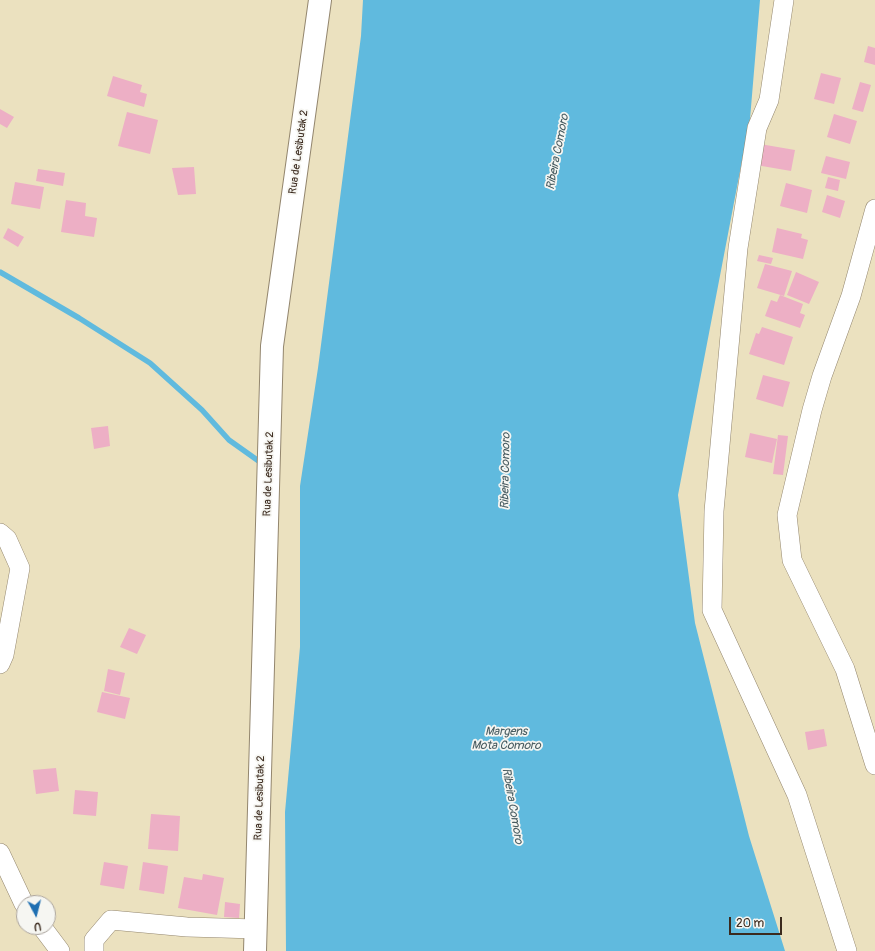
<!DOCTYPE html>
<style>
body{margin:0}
#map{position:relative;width:875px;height:951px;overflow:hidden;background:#ebe1bf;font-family:Pangolin,sans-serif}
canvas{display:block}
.north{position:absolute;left:16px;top:895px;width:40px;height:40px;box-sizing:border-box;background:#f6f6f2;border:1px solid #aba49d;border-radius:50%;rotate:173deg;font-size:11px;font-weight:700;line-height:16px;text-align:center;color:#3b2a1e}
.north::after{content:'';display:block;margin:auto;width:14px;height:18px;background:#1f6fb2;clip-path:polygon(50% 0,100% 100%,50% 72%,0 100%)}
.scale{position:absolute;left:729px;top:917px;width:53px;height:18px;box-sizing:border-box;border:2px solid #3b2a1e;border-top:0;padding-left:5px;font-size:12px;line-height:14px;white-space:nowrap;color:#3b2a1e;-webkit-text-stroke:3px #f6f6f2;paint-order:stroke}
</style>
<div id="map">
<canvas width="875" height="951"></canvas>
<div class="north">U</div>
<div class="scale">20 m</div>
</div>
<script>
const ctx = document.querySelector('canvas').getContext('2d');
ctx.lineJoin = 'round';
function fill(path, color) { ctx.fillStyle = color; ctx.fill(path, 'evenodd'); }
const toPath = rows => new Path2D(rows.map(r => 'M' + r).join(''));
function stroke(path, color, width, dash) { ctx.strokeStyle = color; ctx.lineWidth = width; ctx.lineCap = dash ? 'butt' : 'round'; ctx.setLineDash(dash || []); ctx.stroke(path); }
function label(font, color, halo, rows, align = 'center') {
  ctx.font = font + ' Pangolin,sans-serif'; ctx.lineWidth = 3.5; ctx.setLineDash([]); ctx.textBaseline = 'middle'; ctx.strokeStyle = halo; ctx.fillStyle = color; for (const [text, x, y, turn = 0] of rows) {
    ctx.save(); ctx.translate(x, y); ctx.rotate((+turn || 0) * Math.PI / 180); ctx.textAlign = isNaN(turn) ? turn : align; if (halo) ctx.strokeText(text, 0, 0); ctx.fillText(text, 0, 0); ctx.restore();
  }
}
fill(toPath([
 [363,0,760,0,750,119,678,495,695,623,749,836,785,951,286,951,285,812,300,647,300,486,318,368,361,36]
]), '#60bade');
stroke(toPath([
 [0,272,79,318,150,363,202,410,229,440,260,462]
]), '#60bade', 5.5);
fill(toPath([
 [868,46,875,48,875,65,864,62],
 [821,73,841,78,834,104,814,99],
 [113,76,142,85,140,92,147,94,144,107,107,96],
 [860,82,871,85,863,112,852,109],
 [0,109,14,117,7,128,0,124],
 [127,112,158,120,150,154,118,146],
 [834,114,857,121,850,144,827,137],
 [760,144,795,150,791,171,756,165],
 [826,156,850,162,846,179,821,173],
 [194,167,196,194,178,195,172,168],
 [38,169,65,173,63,186,36,181],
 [828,177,840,180,838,191,825,188],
 [15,182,44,187,40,209,11,204],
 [786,183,812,190,807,213,780,206],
 [827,195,845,201,840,218,822,212],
 [66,200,86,203,85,216,97,218,94,237,61,232],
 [8,228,24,237,18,247,3,238],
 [777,228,802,234,801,238,808,240,803,259,772,252],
 [759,255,773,258,771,264,757,261],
 [765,264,792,271,784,296,757,288],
 [796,272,819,282,809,304,787,295],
 [780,295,803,304,800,313,805,315,800,328,765,316,771,300,777,302],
 [762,327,793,337,784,365,749,354,756,333,759,334],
 [763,375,790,382,783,407,756,399],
 [108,426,110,446,94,449,91,428],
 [750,433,777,439,772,463,745,457],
 [778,435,788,436,783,475,773,474],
 [129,628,146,635,137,654,120,647],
 [108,669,125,673,120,695,104,691],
 [102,692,130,698,125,719,97,712],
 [824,729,827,746,808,750,805,732],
 [56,768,59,791,36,794,33,770],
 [75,790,98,792,96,816,73,814],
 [151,814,180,816,178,851,148,849],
 [104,862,128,866,124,889,100,885],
 [143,862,168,866,164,894,139,890],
 [203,874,224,878,217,915,178,908,184,877,202,880],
 [225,902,240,904,239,918,224,917]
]), '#edafc5');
const minor = toPath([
 [784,0,769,100,757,128,738,248,714,511,712,610,797,795,847,951],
 [875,209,851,296,822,376,812,410,787,515,792,560,845,669,875,765],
 [0,533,7,539,20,568,4,655,0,664],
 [0,853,24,904],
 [42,927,60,951],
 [94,951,94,940,111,920,187,927,256,929]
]);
const major = toPath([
 [255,951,272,346,320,0]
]);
stroke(minor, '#93866e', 20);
stroke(major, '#93866e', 24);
stroke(minor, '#fff', 19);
stroke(major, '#fff', 22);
label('11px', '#3b2a1e', '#f6f6f2', [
 ["Rua de Lesibutak 2",299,152,-82],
 ["Rua de Lesibutak 2",269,474,-88],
 ["Rua de Lesibutak 2",260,798,-88]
]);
label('italic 12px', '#485c61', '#f6f6f2', [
 ["Ribeira Comoro",558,152,-79],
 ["Ribeira Comoro",506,471,-89],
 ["Margens",506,732],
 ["Mota Comoro",506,746],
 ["Ribeira Comoro",512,806,80]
]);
</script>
